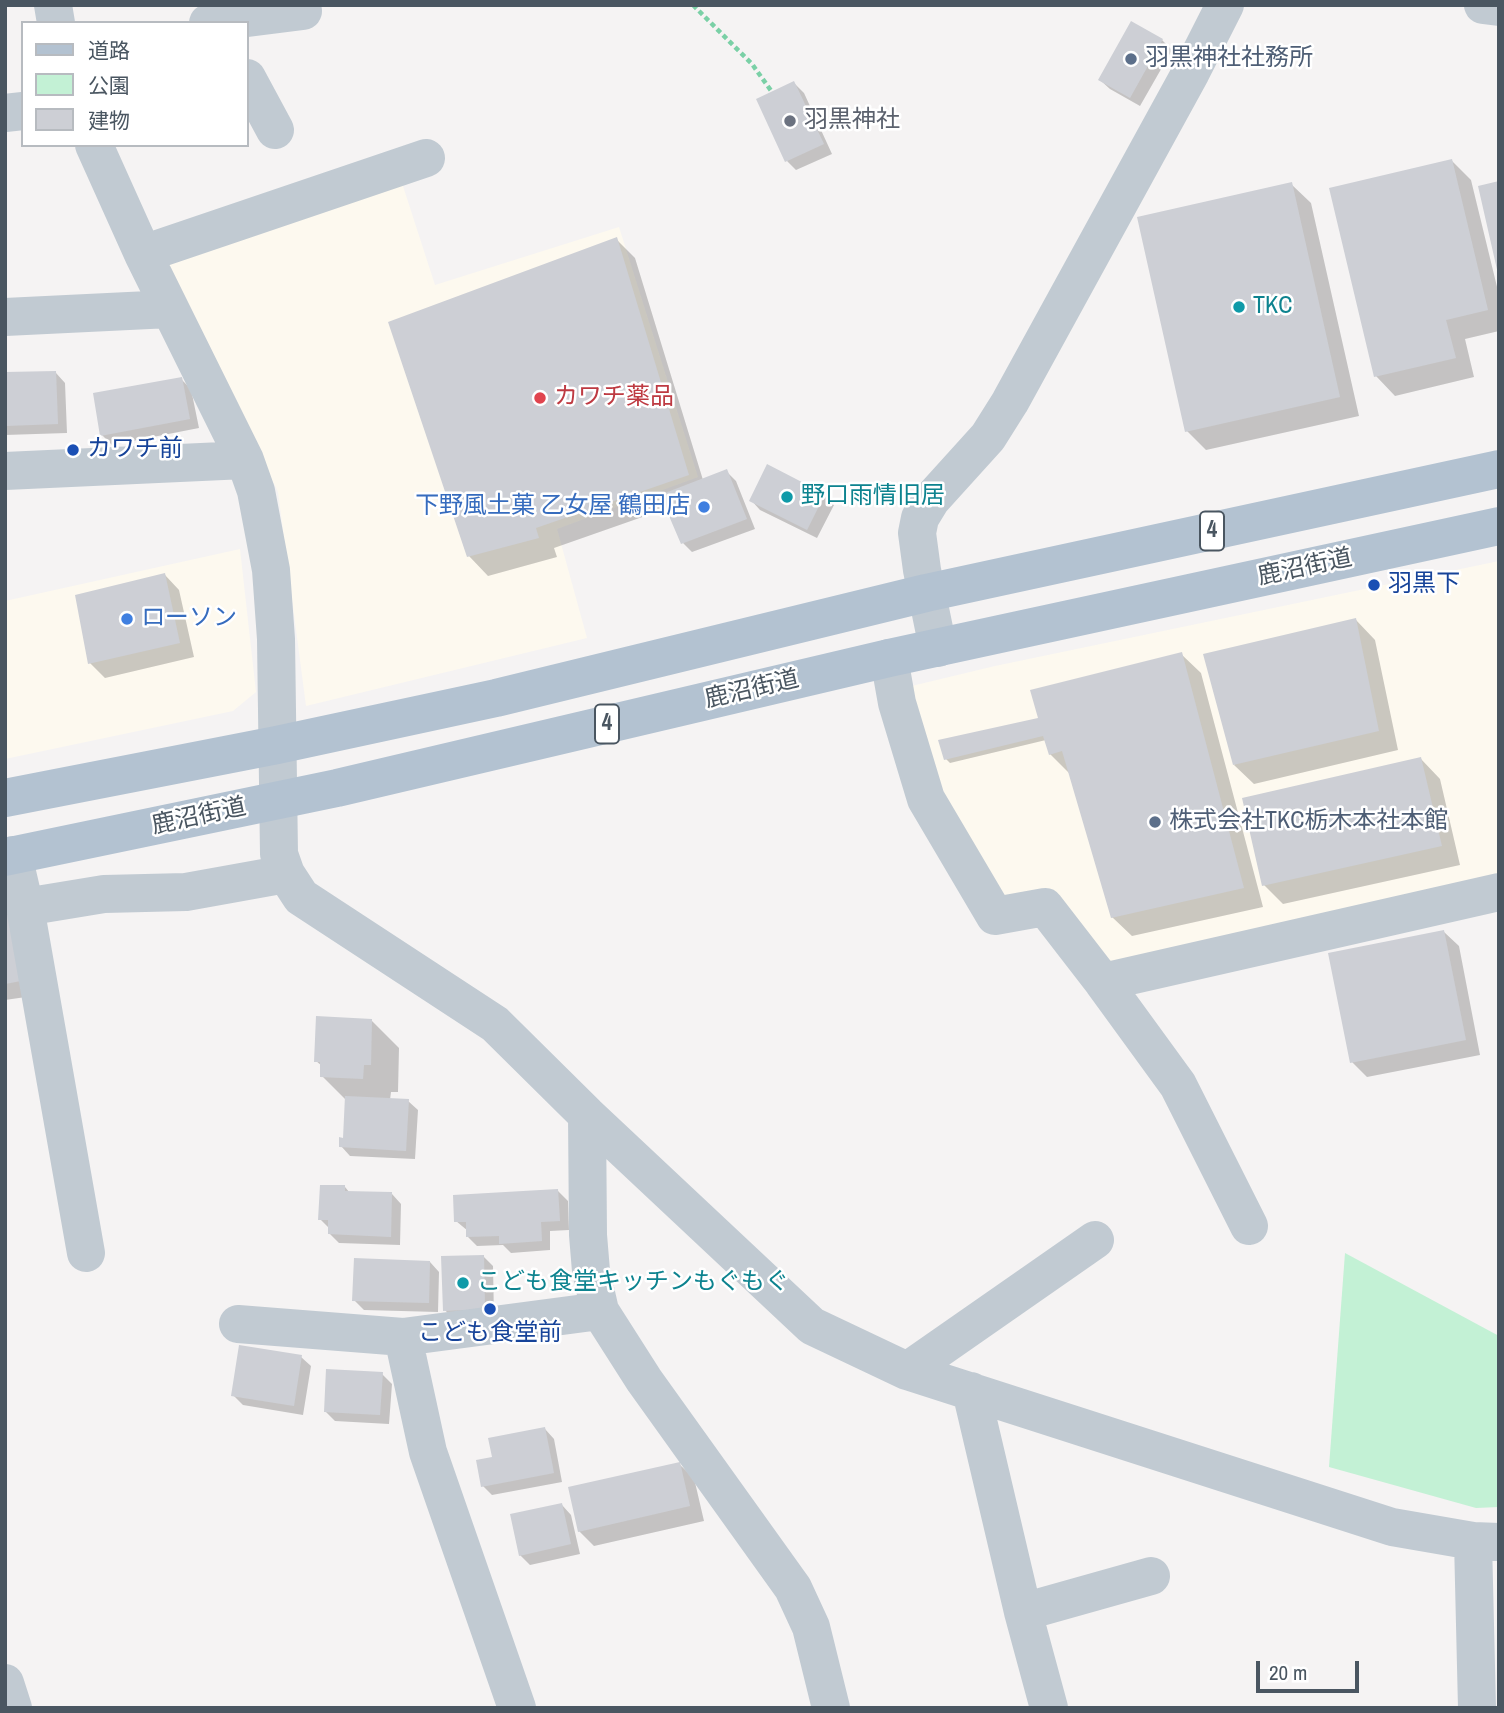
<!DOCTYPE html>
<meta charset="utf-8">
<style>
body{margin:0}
#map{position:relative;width:1504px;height:1713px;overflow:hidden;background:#f5f3f3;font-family:"Archivo Narrow","Noto Sans JP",sans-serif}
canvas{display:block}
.frame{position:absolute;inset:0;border:7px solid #4a5661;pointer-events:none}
.legend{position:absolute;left:21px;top:21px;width:228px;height:126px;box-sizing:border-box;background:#fff;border:2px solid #b7bbc0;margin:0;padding:9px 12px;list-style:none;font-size:21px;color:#4a5661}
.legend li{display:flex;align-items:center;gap:14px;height:35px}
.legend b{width:35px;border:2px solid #b7bbc0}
.scale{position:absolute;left:1256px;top:1661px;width:103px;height:32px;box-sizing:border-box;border:4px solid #4a5661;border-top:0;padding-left:9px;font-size:21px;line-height:24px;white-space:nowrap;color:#4a5661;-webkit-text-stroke:5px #fff;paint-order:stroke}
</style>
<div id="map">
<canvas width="1504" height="1713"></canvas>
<div class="frame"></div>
<ul class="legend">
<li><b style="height:9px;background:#b3c2d1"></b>道路</li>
<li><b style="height:19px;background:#c3f1d5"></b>公園</li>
<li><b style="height:19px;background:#cdcfd5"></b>建物</li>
</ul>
<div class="scale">20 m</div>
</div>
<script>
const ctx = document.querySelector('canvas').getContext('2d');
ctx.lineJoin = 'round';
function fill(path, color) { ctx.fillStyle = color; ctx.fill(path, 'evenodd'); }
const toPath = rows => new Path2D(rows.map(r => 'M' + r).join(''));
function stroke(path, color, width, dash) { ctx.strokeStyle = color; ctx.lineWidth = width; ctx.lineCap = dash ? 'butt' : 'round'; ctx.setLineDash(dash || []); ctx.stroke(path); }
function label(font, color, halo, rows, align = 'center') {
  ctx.font = font + ' "Archivo Narrow","Noto Sans JP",sans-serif'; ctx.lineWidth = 5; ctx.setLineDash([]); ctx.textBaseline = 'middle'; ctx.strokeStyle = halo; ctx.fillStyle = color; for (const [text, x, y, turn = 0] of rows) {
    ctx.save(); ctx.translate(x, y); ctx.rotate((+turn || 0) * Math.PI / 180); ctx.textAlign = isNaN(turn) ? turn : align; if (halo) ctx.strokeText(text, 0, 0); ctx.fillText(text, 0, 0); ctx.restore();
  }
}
fill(toPath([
 [402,183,435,285,619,227,698,477,557,529,587,638,306,706,278,492,167,262],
 [240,549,256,692,233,711,5,759,5,601],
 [1499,561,1499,892,1103,982,1045,907,995,916,895,690,995,666]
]), '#fdf9ef');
fill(toPath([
 [1345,1253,1499,1336,1499,1507,1476,1508,1329,1467]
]), '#c3f1d5');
fill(toPath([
 [1131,24,1162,40,1172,50,1140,106,1110,89,1100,80],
 [794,83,804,93,832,154,796,170,787,161],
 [1452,161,1471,180,1499,295,1499,331,1465,339,1474,377,1395,396,1376,376],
 [1291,184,1311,203,1359,416,1206,450,1187,431],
 [616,239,635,258,703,480,726,471,736,481,755,529,692,552,683,543,668,508,554,548,557,557,488,576,469,556],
 [56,373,65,383,67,433,5,435,5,374],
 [181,379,191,389,199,428,112,445,102,435],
 [768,467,824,496,834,505,817,538,760,510,751,500],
 [165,575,179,590,194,657,105,678,90,663],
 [1356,620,1375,640,1398,750,1254,784,1234,765],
 [1181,654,1201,673,1263,907,1132,936,1112,917,1071,775,1050,754,1046,740,950,763,946,759,1042,724],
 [1421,759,1440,779,1460,865,1283,904,1264,885],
 [5,907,40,995,5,1000],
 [1444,932,1459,946,1480,1055,1367,1077,1352,1062],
 [371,1020,399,1048,398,1092,391,1092,390,1100,408,1101,418,1110,415,1159,350,1156,341,1146,345,1139,347,1101,322,1076,322,1066,316,1061],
 [345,1187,350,1193,392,1194,401,1204,400,1245,339,1243,330,1234,330,1229,320,1219],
 [558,1191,568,1201,569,1230,550,1231,550,1250,511,1253,503,1245,477,1246,468,1237,468,1231,456,1221],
 [483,1256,493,1266,494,1318,454,1320,445,1310],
 [430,1262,439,1272,438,1312,364,1310,354,1300],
 [301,1357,311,1366,303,1415,243,1405,233,1395],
 [382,1374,392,1384,389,1424,335,1421,325,1411],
 [545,1429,554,1439,562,1482,492,1495,483,1486,494,1459],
 [679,1464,694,1478,704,1521,594,1546,579,1531],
 [562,1505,571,1515,580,1554,530,1565,520,1555]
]), '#0003');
fill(toPath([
 [1131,21,1163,39,1130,98,1098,80],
 [794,81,824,144,785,162,756,99],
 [1452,159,1488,310,1446,320,1456,358,1374,377,1329,188],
 [1499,181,1499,274,1498,274,1478,186],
 [1292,182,1340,397,1185,432,1137,217],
 [617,237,689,475,536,528,539,538,467,557,388,322],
 [56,371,58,424,5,426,5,372],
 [182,377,190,419,100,436,93,393],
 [767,464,825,494,807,530,749,501],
 [727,469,747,519,681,544,660,495],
 [165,573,180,643,88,664,75,595],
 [1356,618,1379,731,1233,765,1203,654],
 [1182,652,1244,888,1111,918,1062,751,1049,755,1043,736,944,760,938,740,1038,718,1030,690],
 [1421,757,1442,846,1262,886,1242,798],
 [5,905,26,980,5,984],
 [1444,930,1466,1040,1350,1063,1328,953],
 [316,1016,372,1019,371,1065,364,1065,363,1079,320,1077,320,1062,314,1062],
 [345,1096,409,1099,406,1151,339,1147,339,1137,343,1138],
 [320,1185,345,1185,345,1191,392,1192,391,1237,328,1234,328,1220,318,1220],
 [558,1189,560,1221,541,1222,542,1241,499,1244,499,1236,466,1237,466,1222,454,1222,453,1195],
 [484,1255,485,1309,443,1311,441,1256],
 [354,1258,430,1261,429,1303,352,1301],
 [239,1345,302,1355,294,1406,231,1396],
 [326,1369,383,1372,380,1415,324,1412],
 [545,1427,554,1473,481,1487,476,1460,492,1457,488,1438],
 [680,1462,690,1506,578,1532,568,1487],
 [562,1503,571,1544,519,1556,510,1514]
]), '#cdcfd5');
stroke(toPath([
 [693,5,752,64,772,92]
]), '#7ad0a6', 4.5, [5, 3.5]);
stroke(toPath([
 [53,5,56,23],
 [1483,5,1499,7],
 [208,23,303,11],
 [247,78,275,130],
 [5,113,23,111],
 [94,145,143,254,245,460,256,491,271,570,276,639,279,854,286,874,301,897,495,1024,587,1115,812,1326,907,1371,1392,1527,1473,1541,1499,1542],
 [143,254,426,158],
 [5,317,170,309],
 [5,471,245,460],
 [938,648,922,570,917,533,920,518,931,500,988,437,1010,402,1191,72,1225,5],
 [889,658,897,703,926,799,995,916,1045,907,1103,982,1499,892],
 [13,855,25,907,86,1253],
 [25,907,104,894,186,892,286,874],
 [1103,982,1178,1085,1249,1226],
 [587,1115,588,1235,591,1271,600,1311,644,1380,793,1588,811,1627,831,1708],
 [238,1324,403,1337,600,1311],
 [403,1337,428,1452,517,1708],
 [907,1371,1095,1240],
 [971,1391,1023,1612,1049,1708],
 [1473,1541,1477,1708],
 [1023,1612,1151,1576],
 [5,1683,13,1708]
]), '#c1cad2', 38);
stroke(toPath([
 [5,798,277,745,496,698,926,593,1499,469],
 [5,857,337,788,889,658,1499,526]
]), '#b3c2d1', 38);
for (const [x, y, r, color] of [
 [1131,59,7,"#5c6f8a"],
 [790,121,7,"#6b7280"],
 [1239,307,7,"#0f9aa8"],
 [540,398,7,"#e0444e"],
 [73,450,7,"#1a4fb4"],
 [787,497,7,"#0f9aa8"],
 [704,507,7,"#3f7fe0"],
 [1374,585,7,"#1a4fb4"],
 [127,619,7,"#3f7fe0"],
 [1155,822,7,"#5c6f8a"],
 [463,1283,7,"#0f9aa8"],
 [490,1309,7,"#1a4fb4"]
]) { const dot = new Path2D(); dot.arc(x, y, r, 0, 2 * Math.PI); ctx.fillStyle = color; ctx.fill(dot); stroke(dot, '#fff', 2.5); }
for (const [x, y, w] of [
 [1212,531,24],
 [607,724,24]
]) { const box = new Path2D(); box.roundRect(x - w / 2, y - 19.5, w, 39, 5); ctx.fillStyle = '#fff'; ctx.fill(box); stroke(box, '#4a5661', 2); }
label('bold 23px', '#4a5661', null, [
 ["4",1212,531],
 ["4",607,724]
]);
label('24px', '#4e5e75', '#fff', [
 ["羽黒神社社務所",1145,59],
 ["株式会社TKC栃木本社本館",1169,822]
], 'left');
label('24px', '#5b616d', '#fff', [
 ["羽黒神社",804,121]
], 'left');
label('24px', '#0d838f', '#fff', [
 ["TKC",1253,307],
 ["野口雨情旧居",801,497],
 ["こども食堂キッチンもぐもぐ",477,1283]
], 'left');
label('24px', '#be3a42', '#fff', [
 ["カワチ薬品",554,398]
], 'left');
label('24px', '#164399', '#fff', [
 ["カワチ前",87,450],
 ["羽黒下",1388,585],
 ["こども食堂前",490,1334,"center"]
], 'left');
label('24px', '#366cbe', '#fff', [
 ["下野風土菓 乙女屋 鶴田店",690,507],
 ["ローソン",141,619,"left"]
], 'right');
label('24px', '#4a5661', '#fff', [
 ["鹿沼街道",1305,568,-12],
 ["鹿沼街道",752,690,-13],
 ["鹿沼街道",199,817,-12]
]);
</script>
